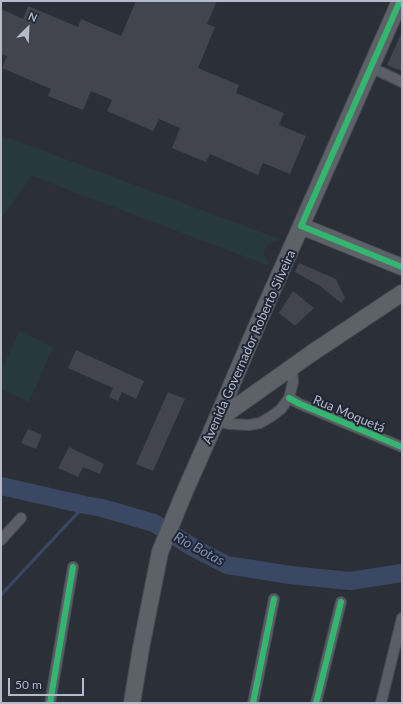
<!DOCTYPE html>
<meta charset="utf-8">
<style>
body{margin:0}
#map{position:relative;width:403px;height:704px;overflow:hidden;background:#2b2f38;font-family:Lato,sans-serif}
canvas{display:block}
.frame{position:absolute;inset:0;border:2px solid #b5bbc9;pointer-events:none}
.north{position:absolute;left:8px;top:8px;width:40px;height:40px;-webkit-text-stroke:3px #1e2533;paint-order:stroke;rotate:24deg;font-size:11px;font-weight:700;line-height:16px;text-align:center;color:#b5bbc9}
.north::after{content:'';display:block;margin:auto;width:14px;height:18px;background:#b5bbc9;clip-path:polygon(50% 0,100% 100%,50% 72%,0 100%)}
.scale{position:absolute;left:8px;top:678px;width:76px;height:18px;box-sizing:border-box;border:2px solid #b5bbc9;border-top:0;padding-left:5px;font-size:12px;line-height:14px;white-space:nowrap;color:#b5bbc9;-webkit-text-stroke:3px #1e2533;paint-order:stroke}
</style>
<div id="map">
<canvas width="403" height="704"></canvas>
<div class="frame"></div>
<div class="north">N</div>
<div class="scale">50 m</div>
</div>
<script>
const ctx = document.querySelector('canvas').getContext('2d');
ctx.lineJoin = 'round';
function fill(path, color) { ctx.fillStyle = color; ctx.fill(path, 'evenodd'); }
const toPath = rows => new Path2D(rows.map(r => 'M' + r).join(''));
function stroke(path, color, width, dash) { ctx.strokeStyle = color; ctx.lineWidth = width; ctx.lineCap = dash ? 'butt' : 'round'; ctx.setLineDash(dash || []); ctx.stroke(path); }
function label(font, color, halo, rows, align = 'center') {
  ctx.font = font + ' Lato,sans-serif'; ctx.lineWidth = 4; ctx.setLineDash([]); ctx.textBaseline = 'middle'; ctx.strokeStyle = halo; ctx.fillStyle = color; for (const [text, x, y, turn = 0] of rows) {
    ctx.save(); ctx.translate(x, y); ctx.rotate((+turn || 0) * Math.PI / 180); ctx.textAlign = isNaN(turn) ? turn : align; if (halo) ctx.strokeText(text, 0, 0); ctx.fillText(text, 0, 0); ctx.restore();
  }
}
fill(toPath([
 [1,135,282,240,268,243,263,254,272,267,32,176,1,218],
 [19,331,53,347,29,402,1,389,1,372]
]), '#28393e');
stroke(toPath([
 [1,595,85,505]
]), '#3a4863', 3);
stroke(toPath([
 [1,486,85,505,102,508,154,523,194,548,227,565,290,575,350,581,402,573]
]), '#3a4863', 18);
fill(toPath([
 [136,1,217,1,207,24,215,27,198,68,239,85,236,93,284,113,279,125,306,136,290,174,263,163,258,175,210,154,206,162,172,148,180,128,159,119,153,131,107,111,112,100,91,91,83,110,48,96,51,89,2,68,7,56,1,54,1,9,23,19,28,6,78,27,81,19,121,36],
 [402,32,402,71,387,65],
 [299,263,336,279,345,298,341,303,320,286,295,272],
 [293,291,314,308,295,326,279,313],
 [76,350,144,381,136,399,122,392,118,401,109,397,113,388,68,368],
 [168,392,185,399,153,471,136,464],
 [28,429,42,435,36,449,21,443],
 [69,447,104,464,100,474,83,467,78,477,58,468]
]), '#42454d');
const minor = toPath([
 [370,67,402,82],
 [289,398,300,404,402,447],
 [216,421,229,424,249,425,260,423,272,416,281,409,289,398,293,382,292,367],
 [1,540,21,518],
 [50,703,73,567],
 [253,703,274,599],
 [316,703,341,602],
 [381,703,402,618]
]);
const primary = toPath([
 [301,226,402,267],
 [216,421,312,353,402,293],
 [132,703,141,648,160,552,185,491,216,421,261,316,301,226,400,1]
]);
stroke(minor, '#474a51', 12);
stroke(primary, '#494c55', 18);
stroke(minor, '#5b5e66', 10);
stroke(primary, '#5d6168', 16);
stroke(toPath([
 [400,1,301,226,402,267],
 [289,398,300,404,402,447],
 [50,703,73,567],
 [253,703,274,599],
 [316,703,341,602]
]), '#33b770', 6);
label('13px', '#b5bbc9', '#1e2533', [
 ["Avenida Governador Roberto Silveira",249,347,-66],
 ["Rua Moquetá",349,414,23]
]);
label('italic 14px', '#7d8eb0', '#1e2533', [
 ["Rio Botas",199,549,28]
]);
</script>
